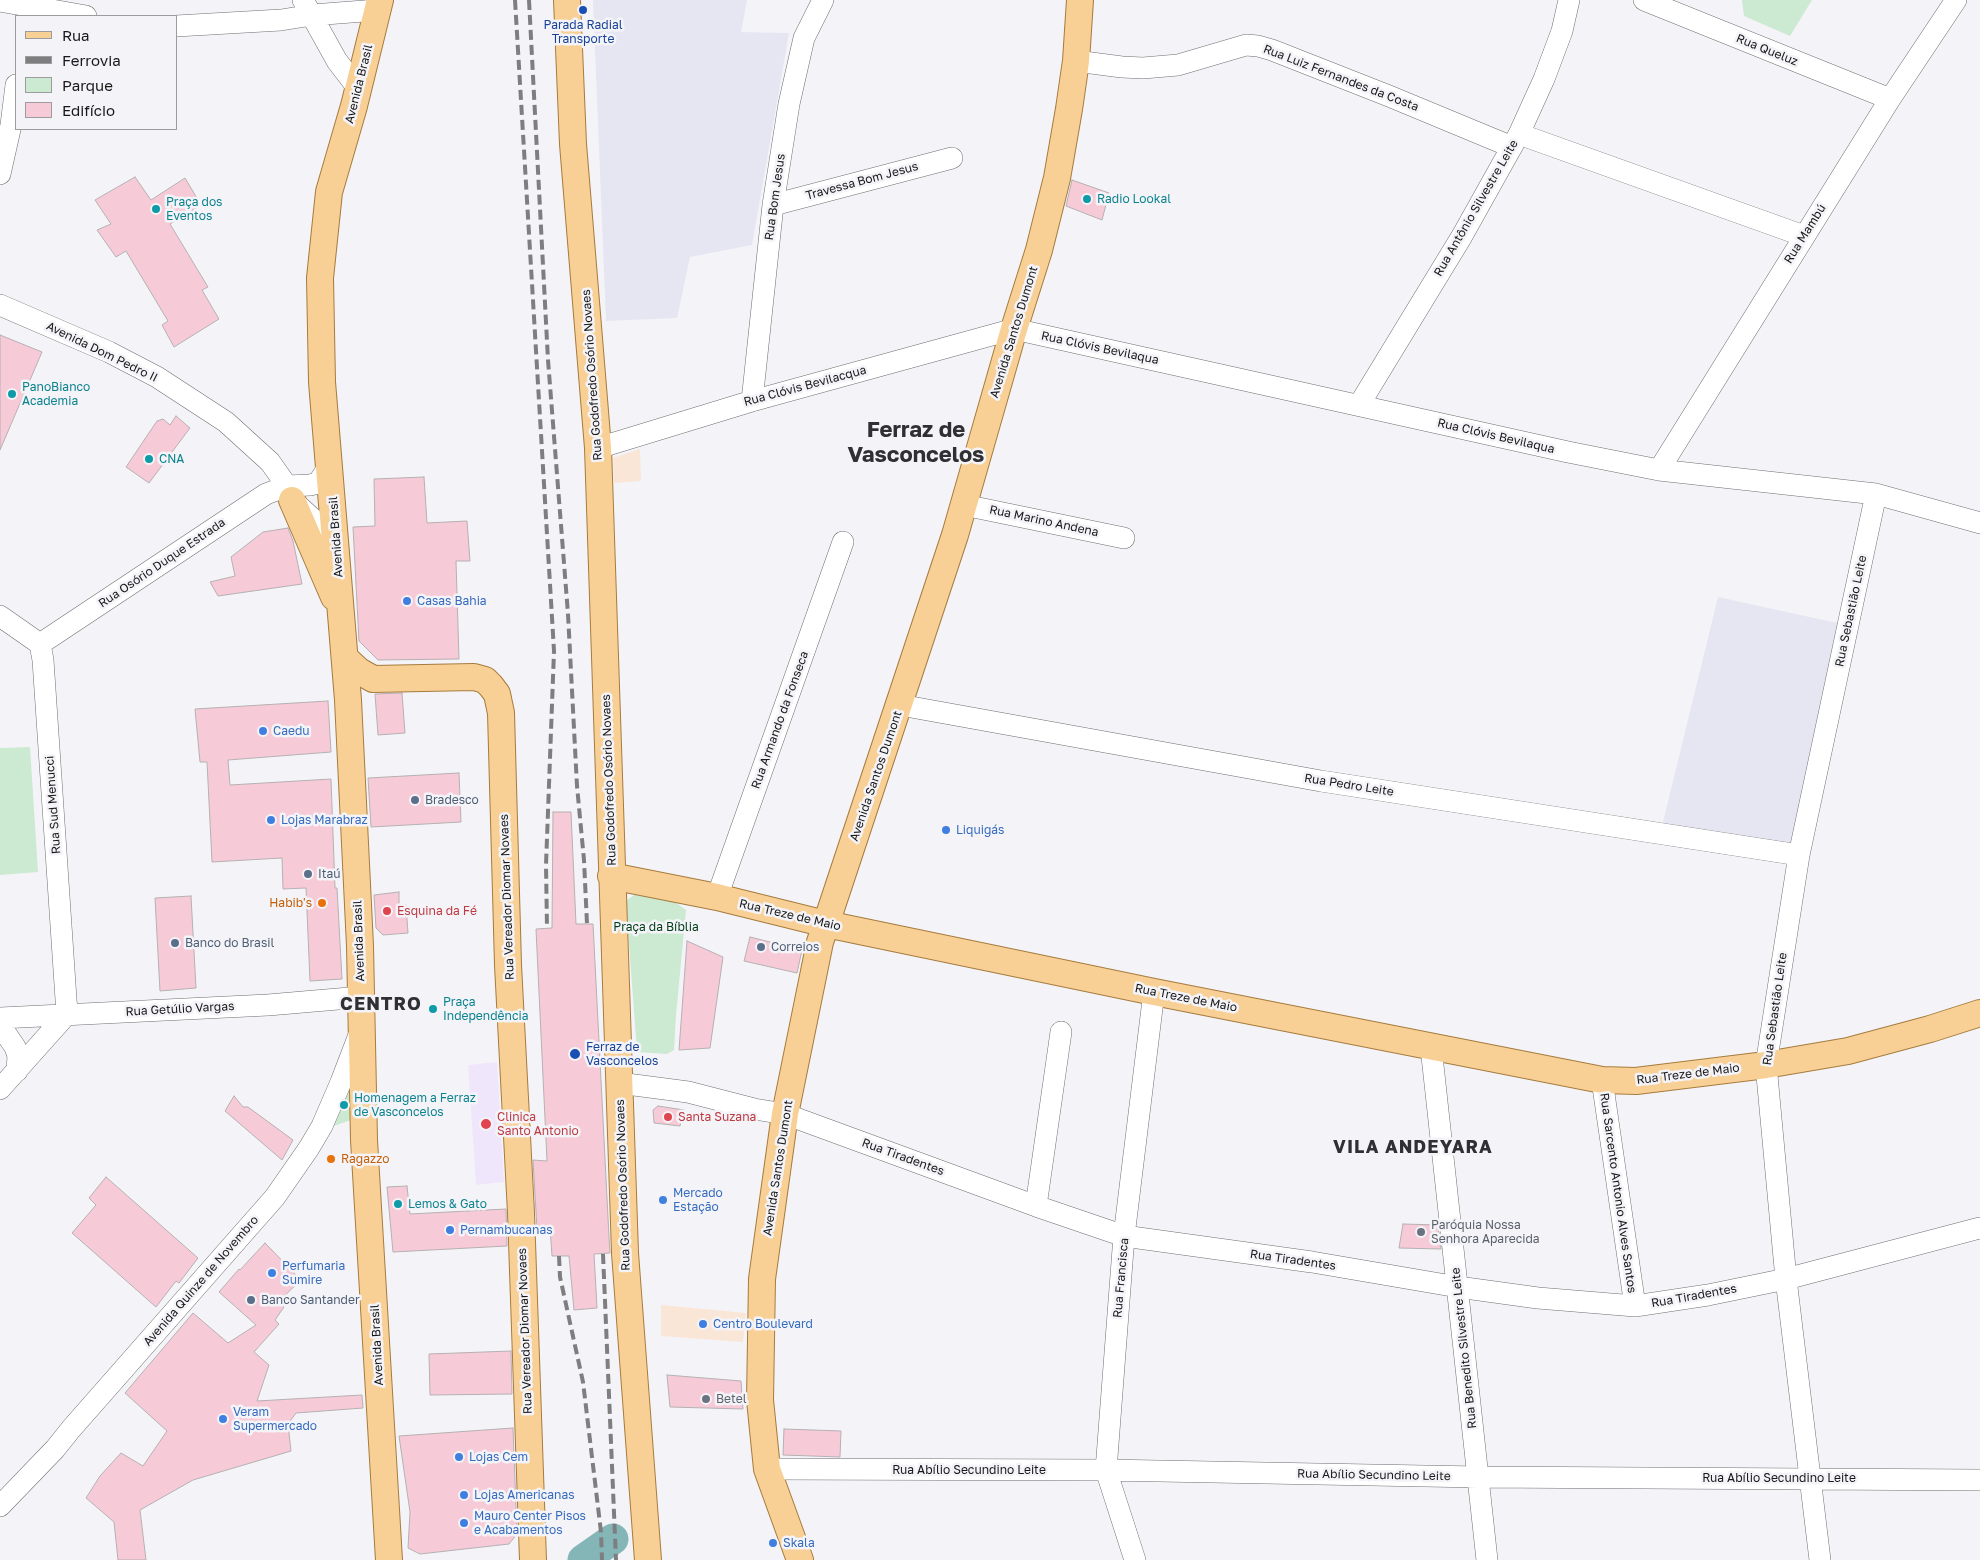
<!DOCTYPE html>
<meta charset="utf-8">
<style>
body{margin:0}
#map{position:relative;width:1980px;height:1560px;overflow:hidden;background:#f4f4f8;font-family:"Golos Text",sans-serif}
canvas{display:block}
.legend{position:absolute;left:15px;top:15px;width:162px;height:115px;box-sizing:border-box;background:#f4f4f8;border:1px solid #9c9c9f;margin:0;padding:6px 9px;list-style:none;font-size:15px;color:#181819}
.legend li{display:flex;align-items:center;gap:10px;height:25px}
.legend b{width:25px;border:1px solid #9c9c9f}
</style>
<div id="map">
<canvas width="1980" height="1560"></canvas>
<ul class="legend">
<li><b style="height:6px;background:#f8d096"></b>Rua</li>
<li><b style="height:6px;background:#7e7e81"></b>Ferrovia</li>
<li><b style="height:14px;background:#cce9d1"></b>Parque</li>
<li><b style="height:14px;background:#f7cad7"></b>Edifício</li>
</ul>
</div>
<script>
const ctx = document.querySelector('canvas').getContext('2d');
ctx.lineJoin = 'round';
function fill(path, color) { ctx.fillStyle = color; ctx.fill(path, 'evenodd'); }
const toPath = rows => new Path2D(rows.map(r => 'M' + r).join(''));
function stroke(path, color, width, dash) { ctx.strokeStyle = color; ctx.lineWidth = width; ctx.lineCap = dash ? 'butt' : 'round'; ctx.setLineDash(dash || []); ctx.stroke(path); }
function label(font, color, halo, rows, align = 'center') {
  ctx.font = font + ' "Golos Text",sans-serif'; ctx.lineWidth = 5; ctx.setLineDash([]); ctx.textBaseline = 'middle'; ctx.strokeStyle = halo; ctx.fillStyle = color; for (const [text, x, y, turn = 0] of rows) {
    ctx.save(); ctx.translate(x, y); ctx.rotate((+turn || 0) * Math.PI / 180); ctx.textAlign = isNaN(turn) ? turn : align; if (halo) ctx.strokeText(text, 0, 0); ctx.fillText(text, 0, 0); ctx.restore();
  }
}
fill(toPath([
 [640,449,641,481,614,483,613,458],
 [661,1305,746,1313,743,1342,661,1336]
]), '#fae6d7');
fill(toPath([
 [593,0,747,0,741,32,789,33,752,245,690,257,677,318,606,321],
 [1718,597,1842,624,1791,848,1662,826]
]), '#e6e6f2');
fill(toPath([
 [497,1062,504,1182,476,1185,468,1065]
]), '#f0e6fb');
fill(toPath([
 [1742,0,1812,0,1790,36,1744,16],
 [30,747,38,872,0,875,0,748],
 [637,893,675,902,686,910,676,1015,674,1050,667,1054,637,1052,627,916,627,900],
 [352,1078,354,1119,331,1127]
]), '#cce9d1');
stroke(toPath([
 [583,1560,613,1539]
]), '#84b6b7', 31);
const building = toPath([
 [135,177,151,200,185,178,201,205,170,224,208,287,202,290,219,319,174,347,162,325,168,321,126,251,116,257,97,230,111,224,95,200,135,177],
 [1072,180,1109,193,1102,220,1066,206,1072,180],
 [0,335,42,352,0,450,0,335],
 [176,416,190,428,149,483,126,467,157,421,163,419,170,425,176,416],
 [424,477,427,523,467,521,470,561,456,561,459,659,378,660,359,641,353,527,375,526,374,479,424,477],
 [288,528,293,541,302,584,218,596,210,582,235,576,231,557,263,532,288,528],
 [402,693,405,733,378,735,375,694,402,693],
 [328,701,331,752,228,760,230,785,331,779,335,888,337,888,342,979,310,981,306,888,283,889,282,858,212,862,207,762,200,762,195,709,328,701],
 [459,773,461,822,371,827,368,778,459,773],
 [553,812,571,812,576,924,593,924,609,1237,610,1253,594,1254,597,1308,574,1310,569,1256,552,1256,550,1227,537,1229,533,1160,547,1161,536,929,552,928,553,812],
 [399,892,399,905,406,905,408,933,383,935,376,928,374,895,399,892],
 [191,896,196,988,160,991,155,898,191,896],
 [750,937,802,950,797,973,744,961,750,937],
 [687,941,723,957,710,1048,679,1050,687,941],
 [234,1096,243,1107,248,1107,293,1140,282,1160,225,1111,234,1096],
 [658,1106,684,1110,680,1126,654,1123,653,1110,658,1106],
 [106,1177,198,1258,179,1283,176,1281,156,1307,72,1233,96,1205,89,1198,106,1177],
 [407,1186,410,1214,506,1209,507,1246,393,1252,387,1187,407,1186],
 [1403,1224,1438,1225,1441,1249,1399,1248,1403,1224],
 [265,1243,301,1280,278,1302,284,1307,275,1320,279,1324,254,1352,269,1365,257,1401,362,1395,363,1408,296,1413,288,1424,291,1451,193,1480,140,1510,146,1560,118,1560,114,1522,86,1498,100,1476,121,1453,143,1466,167,1431,125,1393,193,1313,228,1343,256,1325,219,1292,239,1269,240,1270,265,1243],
 [511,1351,512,1394,430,1395,429,1354,511,1351],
 [667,1375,741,1381,743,1409,670,1407,667,1375],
 [513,1428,517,1534,509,1544,420,1554,408,1548,410,1512,399,1436,513,1428],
 [784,1429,841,1431,840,1457,783,1455,784,1429]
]);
fill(building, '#f7cad7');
stroke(building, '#b5b0b2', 1);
const minor = toPath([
 [303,0,337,61,357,87],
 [1644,0,1890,99],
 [0,1,86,16],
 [176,26,281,20,312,15,377,10],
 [1076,61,1122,67,1143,68,1178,65,1246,45,1258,46,1272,50,1389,96,1512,147],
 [1519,134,1804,236],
 [0,174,11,125,16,85],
 [773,205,952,158],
 [0,305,109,352,157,377,226,422,270,462,287,486,292,500,337,541],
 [752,401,773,205,789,104,804,38,823,0],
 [1359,405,1462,236,1519,134,1544,79,1562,31,1569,0],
 [598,448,752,401,1014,329,1568,452,1659,470,1876,494,1980,523],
 [1659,470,1890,99,1956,0],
 [964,505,1124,538],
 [0,616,40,644,43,660,67,1014,0,1089],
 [40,644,266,494,287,486,310,485,318,483,330,464],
 [900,705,1321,781,1799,855],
 [717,897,843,542],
 [0,1018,268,1005,361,997],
 [0,1025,15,1047,18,1056,17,1071],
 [1431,1047,1487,1560],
 [1602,1080,1635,1306],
 [619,1083,688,1092,754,1109,785,1114,1036,1206,1124,1236,1312,1262,1458,1287,1538,1298,1635,1306,1708,1295,1786,1279,1980,1228],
 [1036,1206,1061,1032],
 [767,1469,1106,1470,1478,1477,1980,1480],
 [0,1506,55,1449,71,1429,275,1197,309,1148,322,1126,341,1082,359,1035],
 [1135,1560,1106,1470,1124,1236,1154,992],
 [1820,1560,1786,1279,1766,1065,1799,855,1876,494]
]);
const major = toPath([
 [380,0,354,106,329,192,320,278,322,382,348,700,360,946,364,1140,389,1560],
 [567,0,573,144,598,448,625,1253,648,1560],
 [292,500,334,597],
 [345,658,359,671,373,679,474,677,485,680,491,686,497,694,501,713,508,965,521,1213,533,1560],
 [611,876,717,897,826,924,1154,992,1602,1080,1636,1081,1766,1065,1848,1051,1930,1029,1980,1013],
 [800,1560,767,1469,760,1400,762,1279,785,1114,820,942,955,535,1014,329,1039,250,1057,178,1069,109,1076,61,1080,0]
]);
stroke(minor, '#6f6f73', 22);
stroke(major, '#a67b3d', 28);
stroke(minor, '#fff', 21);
stroke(major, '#f8d096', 26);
stroke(toPath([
 [515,0,554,651,546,865,547,928],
 [529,0,548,360,568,614,577,786,584,860,587,924],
 [603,1254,616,1560],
 [559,1256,560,1277,583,1382,601,1532,602,1560]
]), '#7e7e81', 4, [10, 5]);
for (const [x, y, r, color] of [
 [583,10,5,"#1a4fb4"],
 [1087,199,5,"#0f9aa8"],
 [156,209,5,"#0f9aa8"],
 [12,394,5,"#0f9aa8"],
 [149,459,5,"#0f9aa8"],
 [407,601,5,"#3f7fe0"],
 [263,731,5,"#3f7fe0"],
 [415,800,5,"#5c6f8a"],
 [271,820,5,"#3f7fe0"],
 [946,830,5,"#3f7fe0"],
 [308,874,5,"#5c6f8a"],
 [322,903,5,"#e8710a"],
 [387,911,5,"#e0444e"],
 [175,943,5,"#5c6f8a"],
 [761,947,5,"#5c6f8a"],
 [433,1009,5,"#0f9aa8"],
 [575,1054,6,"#1a4fb4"],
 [344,1105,5,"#0f9aa8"],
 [668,1117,5,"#e0444e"],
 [486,1124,6,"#e0444e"],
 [331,1159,5,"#e8710a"],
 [663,1200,5,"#3f7fe0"],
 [398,1204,5,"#0f9aa8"],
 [450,1230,5,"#3f7fe0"],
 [1421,1232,5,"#6b7280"],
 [272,1273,5,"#3f7fe0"],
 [251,1300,5,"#5c6f8a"],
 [703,1324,5,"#3f7fe0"],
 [706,1399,5,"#6b7280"],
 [223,1419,5,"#3f7fe0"],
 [459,1457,5,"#3f7fe0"],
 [464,1495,5,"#3f7fe0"],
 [464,1523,5,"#3f7fe0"],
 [773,1543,5,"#3f7fe0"]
]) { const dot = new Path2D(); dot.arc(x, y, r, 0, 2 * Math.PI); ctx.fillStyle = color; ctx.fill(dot); stroke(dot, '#f4f4f8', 2); }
label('12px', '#164399', '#f4f4f8', [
 ["Parada Radial",583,25],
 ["Transporte",583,39],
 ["Ferraz de",586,1047,"left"],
 ["Vasconcelos",586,1061,"left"]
]);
label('12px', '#181819', '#f4f4f8', [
 ["Rua Queluz",1767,50,22],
 ["Rua Luiz Fernandes da Costa",1341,78,21],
 ["Avenida Brasil",359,84,-76],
 ["Travessa Bom Jesus",862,181,-15],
 ["Rua Bom Jesus",775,197,-82],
 ["Rua Antônio Silvestre Leite",1476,208,-60],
 ["Rua Mambú",1805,234,-58],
 ["Avenida Santos Dumont",1014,332,-73],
 ["Rua Clóvis Bevilaqua",1100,348,12],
 ["Avenida Dom Pedro II",102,352,26],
 ["Rua Godofredo Osório Novaes",592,375,-94],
 ["Rua Clóvis Bevilacqua",805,386,-15],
 ["Rua Clóvis Bevilaqua",1496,436,13],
 ["Rua Marino Andena",1044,521,12],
 ["Avenida Brasil",336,537,-94],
 ["Rua Osório Duque Estrada",162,563,-34],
 ["Rua Sebastião Leite",1851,611,-78],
 ["Rua Armando da Fonseca",780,720,-70],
 ["Avenida Santos Dumont",876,776,-71],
 ["Rua Godofredo Osório Novaes",609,780,-92],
 ["Rua Pedro Leite",1349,785,9],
 ["Rua Sud Menucci",53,805,-94],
 ["Rua Vereador Diomar Novaes",507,897,-92],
 ["Rua Treze de Maio",790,915,13],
 ["Avenida Brasil",359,941,-92],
 ["Rua Treze de Maio",1186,998,11],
 ["Rua Getúlio Vargas",180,1009,-3],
 ["Rua Sebastião Leite",1775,1009,-82],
 ["Rua Treze de Maio",1688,1074,-7],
 ["Rua Tiradentes",903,1157,20],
 ["Avenida Santos Dumont",778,1168,-81],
 ["Rua Godofredo Osório Novaes",623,1185,-92],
 ["Rua Sarcento Antonio Alves Santos",1618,1193,82],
 ["Rua Tiradentes",1293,1260,8],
 ["Rua Francisca",1121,1278,-85],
 ["Avenida Quinze de Novembro",201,1281,-49],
 ["Rua Tiradentes",1694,1296,-10],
 ["Rua Vereador Diomar Novaes",525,1331,-92],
 ["Avenida Brasil",377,1345,-93],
 ["Rua Benedito Silvestre Leite",1464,1348,-96],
 ["Rua Abílio Secundino Leite",969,1470],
 ["Rua Abílio Secundino Leite",1374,1475,1],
 ["Rua Abílio Secundino Leite",1779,1478]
]);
label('12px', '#0d838f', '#f4f4f8', [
 ["Radio Lookal",1097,199],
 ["Praça dos",166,202],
 ["Eventos",166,216],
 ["PanoBianco",22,387],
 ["Academia",22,401],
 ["CNA",159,459],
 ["Praça",443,1002],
 ["Independência",443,1016],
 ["Homenagem a Ferraz",354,1098],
 ["de Vasconcelos",354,1112],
 ["Lemos & Gato",408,1204]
], 'left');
label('12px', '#366cbe', '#f4f4f8', [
 ["Casas Bahia",417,601],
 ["Caedu",273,731],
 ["Lojas Marabraz",281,820],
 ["Liquigás",956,830],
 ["Mercado",673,1193],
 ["Estação",673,1207],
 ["Pernambucanas",460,1230],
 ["Perfumaria",282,1266],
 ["Sumire",282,1280],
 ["Centro Boulevard",713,1324],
 ["Veram",233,1412],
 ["Supermercado",233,1426],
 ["Lojas Cem",469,1457],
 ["Lojas Americanas",474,1495],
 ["Mauro Center Pisos",474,1516],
 ["e Acabamentos",474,1530],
 ["Skala",783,1543]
], 'left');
label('12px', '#4e5e75', '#f4f4f8', [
 ["Bradesco",425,800],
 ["Itaú",318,874],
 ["Banco do Brasil",185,943],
 ["Correios",771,947],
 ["Banco Santander",261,1300]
], 'left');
label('12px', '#c56008', '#f4f4f8', [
 ["Habib's",312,903],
 ["Ragazzo",341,1159,"left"]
], 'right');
label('12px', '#be3a42', '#f4f4f8', [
 ["Esquina da Fé",397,911],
 ["Clinica",497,1117],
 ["Santo Antonio",497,1131],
 ["Santa Suzana",678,1117]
], 'left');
label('12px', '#023b17', '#f4f4f8', [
 ["Praça da Bíblia",656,927]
]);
label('12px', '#5b616d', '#f4f4f8', [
 ["Paróquia Nossa",1431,1225],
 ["Senhora Aparecida",1431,1239],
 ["Betel",716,1399]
], 'left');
ctx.letterSpacing = '1px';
label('bold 18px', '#303033', '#f4f4f8', [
 ["CENTRO",381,1004],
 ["VILA ANDEYARA",1413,1147]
]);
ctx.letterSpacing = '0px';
label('bold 22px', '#303033', '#f4f4f8', [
 ["Ferraz de",916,430],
 ["Vasconcelos",916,455]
]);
</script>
